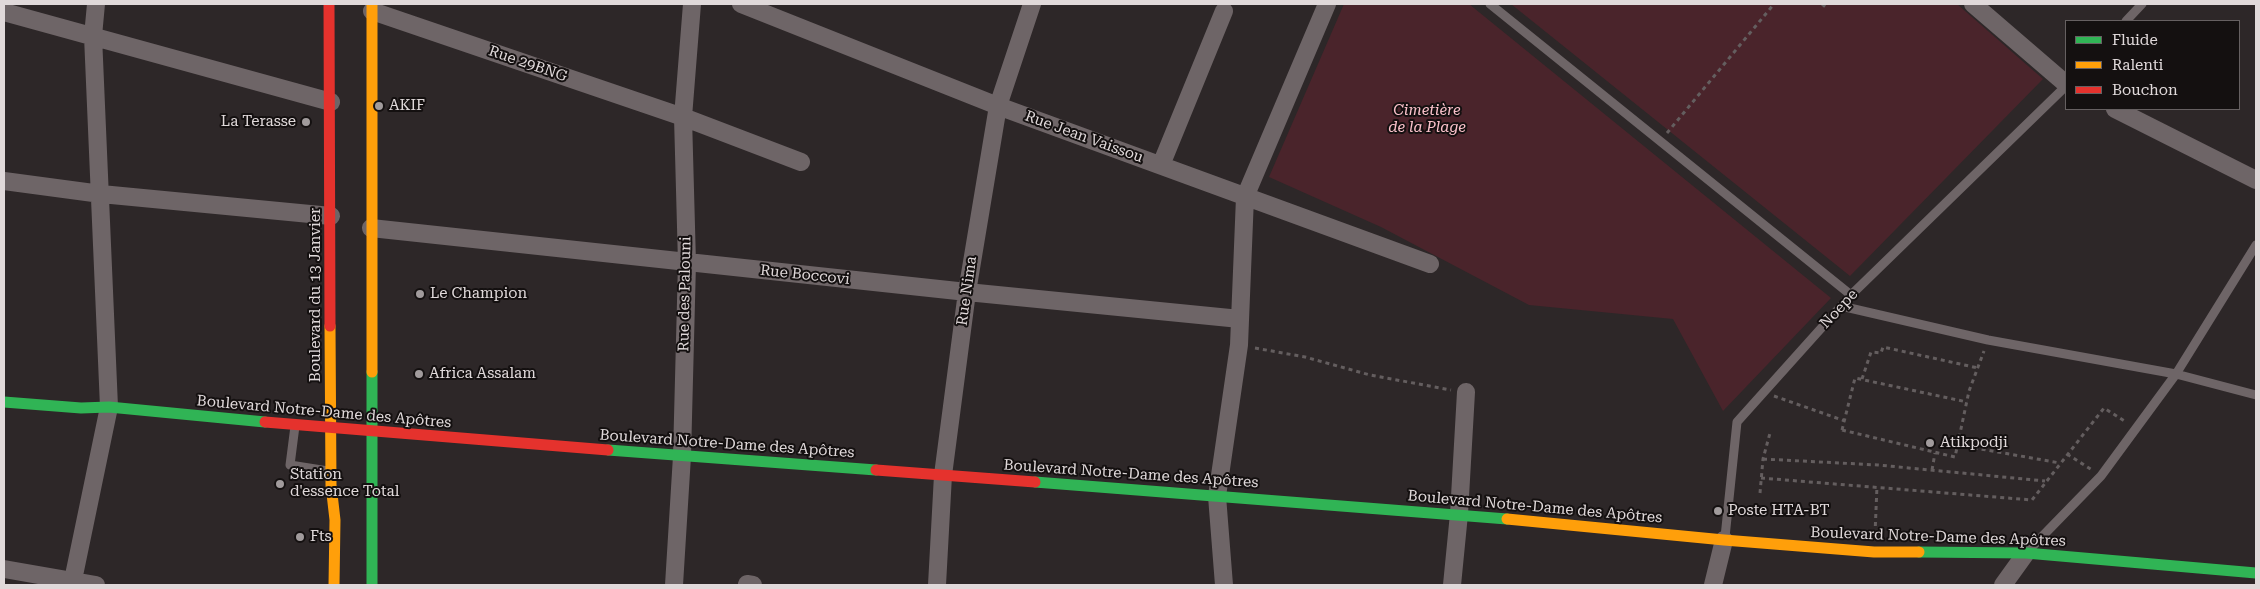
<!DOCTYPE html>
<meta charset="utf-8">
<style>
body{margin:0}
#map{position:relative;width:2260px;height:589px;overflow:hidden;background:#2d2728;font-family:"Roboto Serif",serif}
canvas{display:block}
.frame{position:absolute;inset:0;border:5px solid #e0d9da;pointer-events:none}
.legend{position:absolute;left:2065px;top:20px;width:175px;height:90px;box-sizing:border-box;background:#141010;border:1px solid #666061;margin:0;padding:6px 9px;list-style:none;font-size:15px;color:#e0d9da}
.legend li{display:flex;align-items:center;gap:10px;height:25px}
.legend b{width:25px;border:1px solid #666061}
</style>
<div id="map">
<canvas width="2260" height="589"></canvas>
<div class="frame"></div>
<ul class="legend">
<li><b style="height:6px;background:#30b455"></b>Fluide</li>
<li><b style="height:6px;background:#ff9f0a"></b>Ralenti</li>
<li><b style="height:6px;background:#e5322d"></b>Bouchon</li>
</ul>
</div>
<script>
const ctx = document.querySelector('canvas').getContext('2d');
ctx.lineJoin = 'round';
function fill(path, color) { ctx.fillStyle = color; ctx.fill(path, 'evenodd'); }
const toPath = rows => new Path2D(rows.map(r => 'M' + r).join(''));
function stroke(path, color, width, dash) { ctx.strokeStyle = color; ctx.lineWidth = width; ctx.lineCap = dash ? 'butt' : 'round'; ctx.setLineDash(dash || []); ctx.stroke(path); }
function label(font, color, halo, rows, align = 'center') {
  ctx.font = font + ' "Roboto Serif",serif'; ctx.lineWidth = 4; ctx.setLineDash([]); ctx.textBaseline = 'middle'; ctx.strokeStyle = halo; ctx.fillStyle = color; for (const [text, x, y, turn = 0] of rows) {
    ctx.save(); ctx.translate(x, y); ctx.rotate((+turn || 0) * Math.PI / 180); ctx.textAlign = isNaN(turn) ? turn : align; if (halo) ctx.strokeText(text, 0, 0); ctx.fillText(text, 0, 0); ctx.restore();
  }
}
fill(toPath([
 [1344,4,1469,4,1831,298,1723,411,1673,319,1529,305,1381,227,1269,177],
 [1511,4,1957,4,2043,79,1850,276]
]), '#4a242b');
stroke(toPath([
 [1822,4,1828,9],
 [1667,133,1774,4],
 [1255,348,1305,357,1370,375,1451,390],
 [1862,379,1871,352,1881,353,1883,347,1978,368],
 [1774,396,1845,421],
 [1842,430,1955,457,1969,391,1984,351],
 [1842,430,1855,378,1967,402],
 [1958,445,2060,463],
 [2067,454,2092,470],
 [1763,459,1878,465,2045,481],
 [1932,470,1935,453],
 [1761,478,2032,500,2104,408,2126,422],
 [1760,493,1763,459,1770,433],
 [1875,534,1877,486]
]), '#645e5f', 3, [4, 4]);
stroke(toPath([
 [1490,4,1851,295],
 [2126,21,2142,4],
 [1841,306,1988,340,2176,374,2256,395],
 [295,426,290,465,328,471],
 [1725,537,1737,422,1851,295,2066,86],
 [2029,550,2101,476,2176,374,2256,245]
]), '#6e6567', 9);
stroke(toPath([
 [741,4,998,106,1430,264],
 [1973,4,2066,84],
 [372,11,683,117,801,162],
 [4,12,331,102],
 [2115,109,2256,180],
 [1161,165,1224,11],
 [4,181,101,194,331,216],
 [371,228,967,292,1240,319],
 [4,569,96,585],
 [747,584,753,585],
 [72,585,109,407,93,36,96,4],
 [674,585,682,456,687,263,683,117,692,4],
 [937,585,943,475,967,292,998,106,1032,4],
 [1224,585,1217,496,1239,345,1245,197,1327,4],
 [1452,585,1459,514,1466,392],
 [1713,585,1724,540],
 [2003,585,2026,553]
]), '#6e6567', 18);
stroke(toPath([
 [372,372,372,585],
 [4,402,81,408,109,407,265,422],
 [608,450,876,470],
 [1035,482,1507,519],
 [1919,552,2026,553,2256,573]
]), '#30b455', 11);
stroke(toPath([
 [372,4,372,372],
 [330,326,331,485,335,520,334,585],
 [1507,519,1724,540,1874,552,1919,552]
]), '#ff9f0a', 11);
stroke(toPath([
 [329,4,330,326],
 [265,422,608,450],
 [876,470,1035,482]
]), '#e5322d', 11);
for (const [x, y, r, color] of [
 [379,106,5,"#a19b9c"],
 [306,122,5,"#a19b9c"],
 [420,294,5,"#a19b9c"],
 [419,374,5,"#a19b9c"],
 [1930,443,5,"#a19b9c"],
 [280,484,5,"#a19b9c"],
 [1718,511,5,"#a19b9c"],
 [300,537,5,"#a19b9c"]
]) { const dot = new Path2D(); dot.arc(x, y, r, 0, 2 * Math.PI); ctx.fillStyle = color; ctx.fill(dot); stroke(dot, '#141010', 2); }
label('15px', '#e0d9da', '#141010', [
 ["Rue 29BNG",528,64,19],
 ["Rue Jean Vaissou",1084,137,20],
 ["Rue Boccovi",805,275,6],
 ["Rue Nima",967,291,-82],
 ["Rue des Palouni",685,294,-89],
 ["Boulevard du 13 Janvier",316,295,-90],
 ["Noepe",1839,309,-47],
 ["Boulevard Notre-Dame des Apôtres",324,412,5],
 ["Boulevard Notre-Dame des Apôtres",727,444,4],
 ["Boulevard Notre-Dame des Apôtres",1131,474,4],
 ["Boulevard Notre-Dame des Apôtres",1535,507,5],
 ["Boulevard Notre-Dame des Apôtres",1938,537,2]
]);
label('15px', '#e0d9da', '#141010', [
 ["AKIF",389,106],
 ["La Terasse",296,122,"right"],
 ["Le Champion",430,294],
 ["Africa Assalam",429,374],
 ["Atikpodji",1940,443],
 ["Station",290,475],
 ["d'essence Total",290,492],
 ["Poste HTA-BT",1728,511],
 ["Fts",310,537]
], 'left');
label('italic 15px', '#fbc2cb', '#141010', [
 ["Cimetière",1427,111],
 ["de la Plage",1427,128]
]);
</script>
